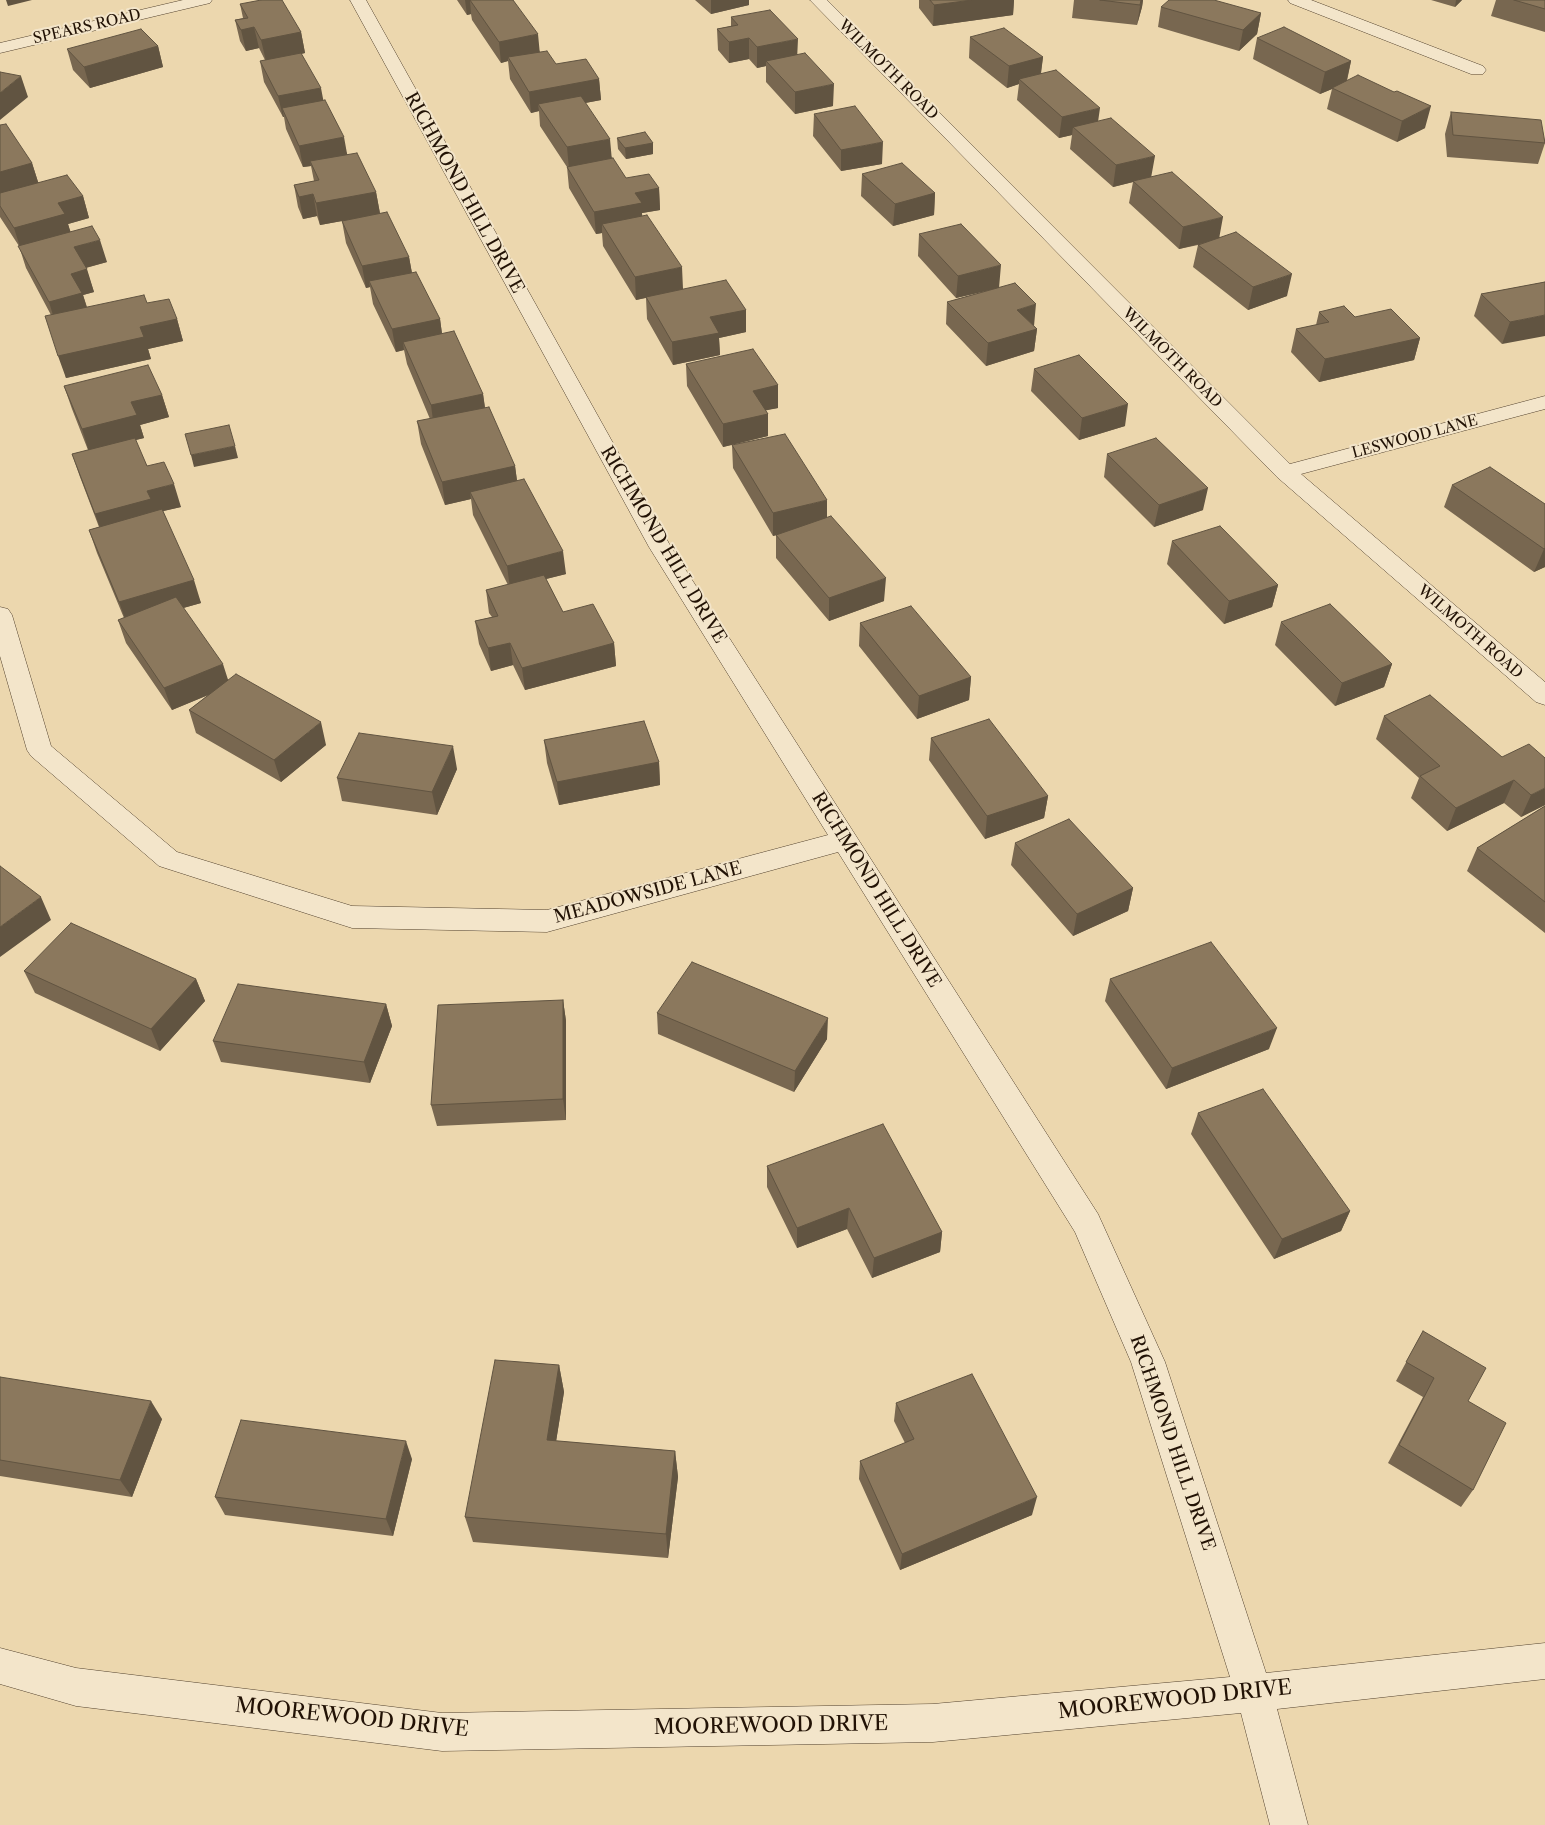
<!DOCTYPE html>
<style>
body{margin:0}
canvas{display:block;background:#ecd7ae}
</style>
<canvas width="1545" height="1825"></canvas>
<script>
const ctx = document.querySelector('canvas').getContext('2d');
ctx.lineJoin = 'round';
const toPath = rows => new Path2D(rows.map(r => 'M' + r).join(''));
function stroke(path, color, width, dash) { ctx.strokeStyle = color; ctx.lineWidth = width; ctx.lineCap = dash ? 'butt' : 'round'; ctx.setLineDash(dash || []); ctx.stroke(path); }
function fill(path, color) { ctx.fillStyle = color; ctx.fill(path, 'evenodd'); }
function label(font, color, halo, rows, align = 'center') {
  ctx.font = font + ' "Libre Caslon Text",serif'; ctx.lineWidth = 4; ctx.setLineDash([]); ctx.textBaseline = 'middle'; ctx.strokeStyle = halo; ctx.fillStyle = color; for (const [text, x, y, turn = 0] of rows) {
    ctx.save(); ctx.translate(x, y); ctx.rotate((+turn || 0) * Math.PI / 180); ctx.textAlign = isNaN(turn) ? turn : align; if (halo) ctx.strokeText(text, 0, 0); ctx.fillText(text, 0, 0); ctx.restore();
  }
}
const minor = toPath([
 [183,0,212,0,210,3,0,53,0,43,183,0],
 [350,0,366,0,671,547,1098,1214,1165,1362,1266,1673,1545,1643,1545,1679,1277,1709,1308,1825,1270,1825,1241,1713,933,1742,442,1751,76,1706,0,1684,0,1648,76,1668,442,1713,933,1704,1230,1677,1131,1362,1075,1232,838,852,547,932,352,928,159,866,31,756,27,750,0,656,0,607,8,609,12,615,51,746,177,852,352,906,547,910,828,835,649,547,350,0],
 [810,0,827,0,1290,464,1545,396,1545,409,1301,474,1545,682,1545,705,1536,702,1277,477,810,0],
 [1288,0,1311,0,1483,66,1486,70,1483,74,1471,74,1290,3,1288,0]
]);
stroke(minor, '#54432f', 1);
fill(minor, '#f3e5ca');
fill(toPath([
 [457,0,513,0,540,52,556,64,599,79,601,100,585,103,612,158,626,178,659,188,660,210,642,213,642,216,683,289,746,310,746,332,719,338,720,355,673,365,647,319,646,298,636,300,603,246,602,233,596,234,569,188,567,167,540,126,539,111,531,113,510,79,508,61,501,63,472,20,471,14,467,15],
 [695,0,749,0,749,5,711,14],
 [919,0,1014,0,1013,15,933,26,919,8],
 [1074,0,1143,0,1142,7,1137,25,1072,18],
 [1431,0,1462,0,1455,7],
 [1496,0,1545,0,1545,32,1491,16],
 [240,4,301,32,305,53,301,54,323,100,347,154,376,192,380,213,409,257,412,273,440,319,442,334,483,394,485,407,515,466,517,480,566,574,546,579,563,612,614,643,616,666,525,690,513,665,491,671,479,644,475,621,492,617,489,613,486,590,508,585,473,515,471,499,445,505,421,444,417,421,430,419,407,364,404,350,396,352,373,304,370,287,366,288,346,243,342,221,320,225,317,216,303,219,298,207,294,185,314,181,311,166,303,167,286,129,284,117,283,117,264,82,260,61,265,60,259,48,246,51,240,41,235,20,243,18],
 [1161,7,1261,13,1257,34,1239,51,1158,27],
 [731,17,798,55,833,106,795,114,766,82,766,66,757,68,749,59,729,63,718,50,717,29,731,26],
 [970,37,1043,57,1041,74,1098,121,1151,177,1287,296,1248,310,1193,267,1198,245,1179,249,1129,203,1133,182,1113,187,1070,149,1072,135,1059,138,1017,100,1019,84,1007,88,969,58],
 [1257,38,1351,61,1347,81,1394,92,1425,128,1397,142,1327,109,1332,89,1320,94,1253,59],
 [158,46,163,67,90,88,73,70,67,49],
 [1451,112,1545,141,1545,143,1538,164,1447,157,1445,134],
 [814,114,882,164,841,171,813,136],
 [0,125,32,163,38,182,83,196,89,218,68,224,70,232,107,262,86,268,94,292,83,295,87,307,147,303,177,319,183,341,148,349,151,359,66,378,51,315,26,268,19,246,0,217],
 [617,138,653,143,653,154,626,159,618,149],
 [862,174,935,193,934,215,893,226,861,196],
 [919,234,999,288,1037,329,1034,351,986,366,946,324,947,302,994,289,956,298,918,256],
 [1545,282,1502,344,1474,316,1481,294],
 [1319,312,1355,317,1420,338,1414,360,1319,382,1291,352,1296,329,1316,325],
 [686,364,778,385,778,408,765,410,768,414,768,436,723,447,687,386],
 [1034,369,1125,426,1079,440,1031,391],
 [64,386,162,395,169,417,140,425,144,438,135,440,147,466,181,507,163,511,201,603,183,608,228,680,326,745,281,782,196,733,189,710,208,695,172,710,126,643,118,620,124,618,97,553,89,530,99,527,80,477,72,454,88,450,72,409],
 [732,445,827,518,884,601,829,621,776,558,776,535,773,536,733,468],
 [1107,454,1203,510,1154,527,1104,477],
 [1452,485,1545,504,1545,567,1534,572,1444,507],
 [1172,541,1278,585,1272,607,1224,624,1167,564],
 [1281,622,1392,664,1384,687,1335,706,1275,645],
 [860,623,971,677,969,700,917,719,859,646],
 [1430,695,1545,805,1521,817,1504,803,1447,831,1411,798,1419,778,1376,739,1384,716],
 [931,738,1048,796,1044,818,985,839,929,760],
 [544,740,659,762,660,785,559,805,547,763],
 [457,769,437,815,342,801,337,778],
 [1545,806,1545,933,1467,871,1477,848],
 [1015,843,1133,888,1128,911,1073,936,1011,865],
 [24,971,196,979,205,1001,160,1051,35,993],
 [1110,979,1269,1049,1166,1089,1105,1001],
 [563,1000,566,1021,566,1120,437,1126,431,1105],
 [386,1004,392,1026,370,1083,221,1062,213,1041],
 [657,1013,827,1039,794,1092,658,1034],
 [1198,1113,1350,1211,1341,1231,1274,1259,1191,1134],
 [767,1166,942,1232,940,1252,872,1278,847,1229,797,1248,767,1187],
 [1423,1331,1468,1401,1473,1490,1461,1507,1388,1463,1423,1397,1396,1381],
 [559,1365,564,1392,556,1441,675,1451,678,1477,668,1558,473,1542,465,1517],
 [0,1377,162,1419,132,1497,0,1476],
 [896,1403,1032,1515,900,1570,859,1479,860,1461,905,1443,894,1421],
 [412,1459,393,1536,225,1515,215,1497]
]), '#786750');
fill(toPath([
 [6,0,32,0,8,6],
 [465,0,470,0,471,14,467,15],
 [711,0,749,0,749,5,711,14],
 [972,0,1014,0,1013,15,933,26,934,5],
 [1141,0,1143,0,1142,7,1137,25],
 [1456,0,1462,0,1455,7],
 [1261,13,1257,34,1239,51,1243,30],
 [254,27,259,48,246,51,241,30],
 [301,32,305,53,266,61,261,40],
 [538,34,540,55,508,57,508,61,501,63,499,42],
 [749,38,749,59,729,63,729,42],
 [798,39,797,60,766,61,766,66,757,68,757,47],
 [158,46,163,67,90,88,84,67],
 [1043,57,1040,78,1019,79,1019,84,1007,88,1009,66],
 [1351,61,1346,83,1332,88,1332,89,1320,94,1325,72],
 [21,76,28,97,0,120,0,93],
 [599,79,601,100,543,111,538,104,539,111,531,113,529,92],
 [834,84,833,106,795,114,795,92],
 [321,88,325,109,282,108,284,117,283,117,278,96],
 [1431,106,1425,128,1397,142,1402,121],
 [1100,108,1097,129,1073,127,1072,135,1059,138,1062,117],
 [344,137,348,159,310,161,311,166,303,167,299,146],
 [610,139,612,161,569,169,567,147],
 [883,142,882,164,841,171,841,150],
 [653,143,653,154,626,159,625,148],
 [1155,156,1151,178,1133,181,1133,182,1113,187,1116,165],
 [32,163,39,185,0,195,0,172],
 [659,188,660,210,642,213,643,225,602,224,602,233,596,234,594,212,635,193],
 [376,192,380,214,320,225,316,203],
 [935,193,934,215,893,226,895,204],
 [313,194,317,216,303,219,299,197],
 [83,196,89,218,68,224,72,236,21,250,14,228,58,203],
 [1223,217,1219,239,1179,249,1183,227],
 [100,240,107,262,81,269,74,247],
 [409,257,413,279,369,281,370,287,366,288,362,266],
 [1001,265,999,288,956,298,958,276],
 [682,267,683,289,636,300,635,277],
 [87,269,94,292,83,295,89,315,56,325,49,302,71,274],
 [1292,274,1287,296,1248,310,1253,287],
 [1036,304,1034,326,1017,310],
 [746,310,746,332,719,338,720,355,673,365,672,342,710,317],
 [1545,315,1545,336,1502,344,1510,322],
 [177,319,183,341,148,349,151,359,66,378,58,356,140,327],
 [440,319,443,341,403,342,404,350,396,352,392,329],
 [1037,329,1034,351,986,366,988,343],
 [1420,338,1414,360,1319,382,1325,359],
 [778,385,778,408,753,413,753,391],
 [483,394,486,417,434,428,431,405],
 [162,395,169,417,140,425,144,438,89,452,82,429,131,402],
 [1128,404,1125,426,1079,440,1082,418],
 [768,414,768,436,723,447,723,424],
 [235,446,238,458,194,467,191,455],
 [515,466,518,489,470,492,471,499,445,505,442,482],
 [174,484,181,507,155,513,103,536,95,514,147,491],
 [1208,488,1203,510,1154,527,1159,505],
 [827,500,827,523,773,536,773,513],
 [1545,548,1545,567,1534,572,1544,549],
 [563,551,566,574,510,588,507,566],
 [886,578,884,601,829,621,829,598],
 [194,580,201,603,127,624,119,602],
 [1278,585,1272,607,1224,624,1229,601],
 [510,643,513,665,491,671,488,648],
 [614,643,616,666,525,690,522,668],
 [223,664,230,686,172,710,164,688],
 [1392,664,1384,687,1335,706,1342,683],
 [971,677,969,700,917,719,919,696],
 [321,722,326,745,281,782,274,760],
 [453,746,457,769,437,815,432,792],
 [659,762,660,785,559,805,557,782],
 [1514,780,1504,803,1447,831,1456,808],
 [1545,788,1545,805,1521,817,1531,795],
 [1048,796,1044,818,985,839,987,816],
 [1133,888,1128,911,1073,936,1077,914],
 [41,897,51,920,0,957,0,927],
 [196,979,205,1001,160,1051,151,1029],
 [563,1000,566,1021,566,1120,563,1099],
 [386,1004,392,1026,370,1083,364,1062],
 [828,1018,827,1039,794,1092,795,1071],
 [1277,1028,1269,1049,1166,1089,1172,1068],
 [849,1208,847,1229,797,1248,797,1228],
 [1350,1211,1341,1231,1274,1259,1282,1239],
 [942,1232,940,1252,872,1278,874,1258],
 [559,1365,564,1392,552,1467,547,1440],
 [151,1401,162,1419,132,1497,120,1480],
 [406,1441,412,1459,393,1536,386,1519],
 [675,1451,678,1477,668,1558,666,1534],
 [1037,1497,1032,1515,900,1570,902,1554]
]), '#615441');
const building = toPath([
 [261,0,282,0,301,32,261,40,254,27,241,30,235,20,248,18,240,4,261,0],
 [470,0,513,0,538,34,499,42,470,0],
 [930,0,972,0,934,5,930,0],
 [1100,0,1141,0,1140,5,1100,0],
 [1169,0,1214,0,1261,13,1243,30,1161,7,1169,0],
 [1514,0,1545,0,1545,9,1514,0],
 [770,10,798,39,757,47,749,38,729,42,717,29,738,25,731,17,770,10],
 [1284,27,1351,61,1325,72,1257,38,1284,27],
 [1004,28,1043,57,1009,66,970,37,1004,28],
 [141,29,158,46,84,67,67,49,141,29],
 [547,51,556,64,586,59,599,79,529,92,508,57,547,51],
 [301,53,321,88,278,96,260,61,301,53],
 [805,53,834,84,795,92,766,61,805,53],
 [1056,70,1100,108,1062,117,1019,79,1056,70],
 [0,72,21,76,0,93,0,72],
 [1358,75,1394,92,1397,91,1431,106,1402,121,1332,88,1358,75],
 [581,96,610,139,567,147,538,104,581,96],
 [325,100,344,137,299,146,282,108,325,100],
 [855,106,883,142,841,150,814,114,855,106],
 [1451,112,1541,120,1545,143,1453,135,1451,112],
 [1111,118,1155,156,1116,165,1073,127,1111,118],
 [6,124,32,163,0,172,0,125,6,124],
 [645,132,653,143,625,148,617,138,645,132],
 [357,153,376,192,316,203,313,194,299,197,294,185,319,180,310,161,357,153],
 [613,158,626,178,649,174,659,188,635,193,642,203,594,212,567,167,613,158],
 [902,163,935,193,895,204,862,174,902,163],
 [1172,172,1223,217,1183,227,1133,181,1172,172],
 [67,175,83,196,58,203,65,214,14,228,0,206,0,193,67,175],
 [387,212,409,257,362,266,342,221,387,212],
 [647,215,682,267,635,277,602,224,647,215],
 [961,224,1001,265,958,276,919,234,961,224],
 [92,226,100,240,74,247,87,269,71,274,82,293,49,302,18,246,92,226],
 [1236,232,1292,274,1253,287,1198,245,1236,232],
 [416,272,440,319,392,329,369,281,416,272],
 [726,280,746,310,710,317,719,333,672,342,646,297,726,280],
 [1545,282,1545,315,1510,322,1481,294,1545,282],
 [1015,283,1036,304,1017,310,1037,329,988,343,947,302,1015,283],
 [144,295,147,303,169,299,177,319,140,327,144,337,58,356,45,316,144,295],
 [1344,306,1355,317,1391,309,1420,338,1325,359,1296,329,1329,322,1319,312,1344,306],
 [454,331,483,394,431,405,403,342,454,331],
 [753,349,778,385,753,391,768,414,723,424,686,364,753,349],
 [1079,355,1128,404,1082,418,1034,369,1079,355],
 [148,365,162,395,131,402,137,415,82,429,64,386,148,365],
 [489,407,515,466,442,482,417,421,489,407],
 [229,425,235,446,191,455,185,434,229,425],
 [785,434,827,500,773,513,732,445,785,434],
 [135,438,147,466,164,462,174,484,147,491,151,499,95,514,72,454,135,438],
 [1156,438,1208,488,1159,505,1107,454,1156,438],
 [1490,467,1545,504,1545,548,1544,549,1452,485,1490,467],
 [524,479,563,551,507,566,470,492,524,479],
 [162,509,194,580,119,602,89,530,162,509],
 [831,516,886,578,829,598,776,535,831,516],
 [1220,526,1278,585,1229,601,1172,541,1220,526],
 [544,575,563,612,593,604,614,643,522,668,510,643,488,648,475,621,498,616,486,590,544,575],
 [176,597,223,664,164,688,118,620,176,597],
 [1330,604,1392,664,1342,683,1281,622,1330,604],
 [911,606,971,677,919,696,860,623,911,606],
 [236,674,321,722,274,760,189,710,236,674],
 [1430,695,1502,757,1529,744,1545,758,1545,788,1531,795,1514,780,1456,808,1420,776,1440,766,1384,716,1430,695],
 [989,719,1048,796,987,816,931,738,989,719],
 [644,721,659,762,557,782,544,740,644,721],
 [359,733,453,746,432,792,337,778,359,733],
 [1545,806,1545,902,1477,848,1545,806],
 [1069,819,1133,888,1077,914,1015,843,1069,819],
 [0,866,41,897,0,927,0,866],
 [71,923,196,979,151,1029,24,971,71,923],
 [1211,942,1277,1028,1172,1068,1110,979,1211,942],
 [692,962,828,1018,795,1071,657,1013,692,962],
 [238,984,386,1004,364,1062,213,1041,238,984],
 [563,1000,563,1099,431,1105,438,1005,563,1000],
 [1263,1089,1350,1211,1282,1239,1198,1113,1263,1089],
 [883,1124,942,1232,874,1258,849,1208,797,1228,767,1166,883,1124],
 [1423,1331,1486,1368,1468,1401,1506,1423,1473,1490,1399,1445,1434,1378,1406,1362,1423,1331],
 [495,1360,559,1365,547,1440,675,1451,666,1534,465,1517,495,1360],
 [972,1374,1037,1497,902,1554,860,1461,914,1439,896,1403,972,1374],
 [0,1377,151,1401,120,1480,0,1460,0,1377],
 [241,1420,406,1441,386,1519,215,1497,241,1420]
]);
fill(building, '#8b785d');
stroke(building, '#615441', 1);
label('15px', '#221205', '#f3e5ca', [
 ["SPEARS ROAD",87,27,-13],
 ["WILMOTH ROAD",888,70,45],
 ["WILMOTH ROAD",1172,358,45],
 ["LESWOOD LANE",1415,437,-15],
 ["WILMOTH ROAD",1470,632,41]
]);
label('18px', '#221205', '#f3e5ca', [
 ["RICHMOND HILL DRIVE",464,193,61],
 ["RICHMOND HILL DRIVE",663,545,59],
 ["RICHMOND HILL DRIVE",876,890,58],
 ["MEADOWSIDE LANE",648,893,-15],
 ["RICHMOND HILL DRIVE",1172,1443,71]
]);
label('21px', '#221205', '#f3e5ca', [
 ["MOOREWOOD DRIVE",1175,1700,-6],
 ["MOOREWOOD DRIVE",352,1718,6],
 ["MOOREWOOD DRIVE",771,1726,-1]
]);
</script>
